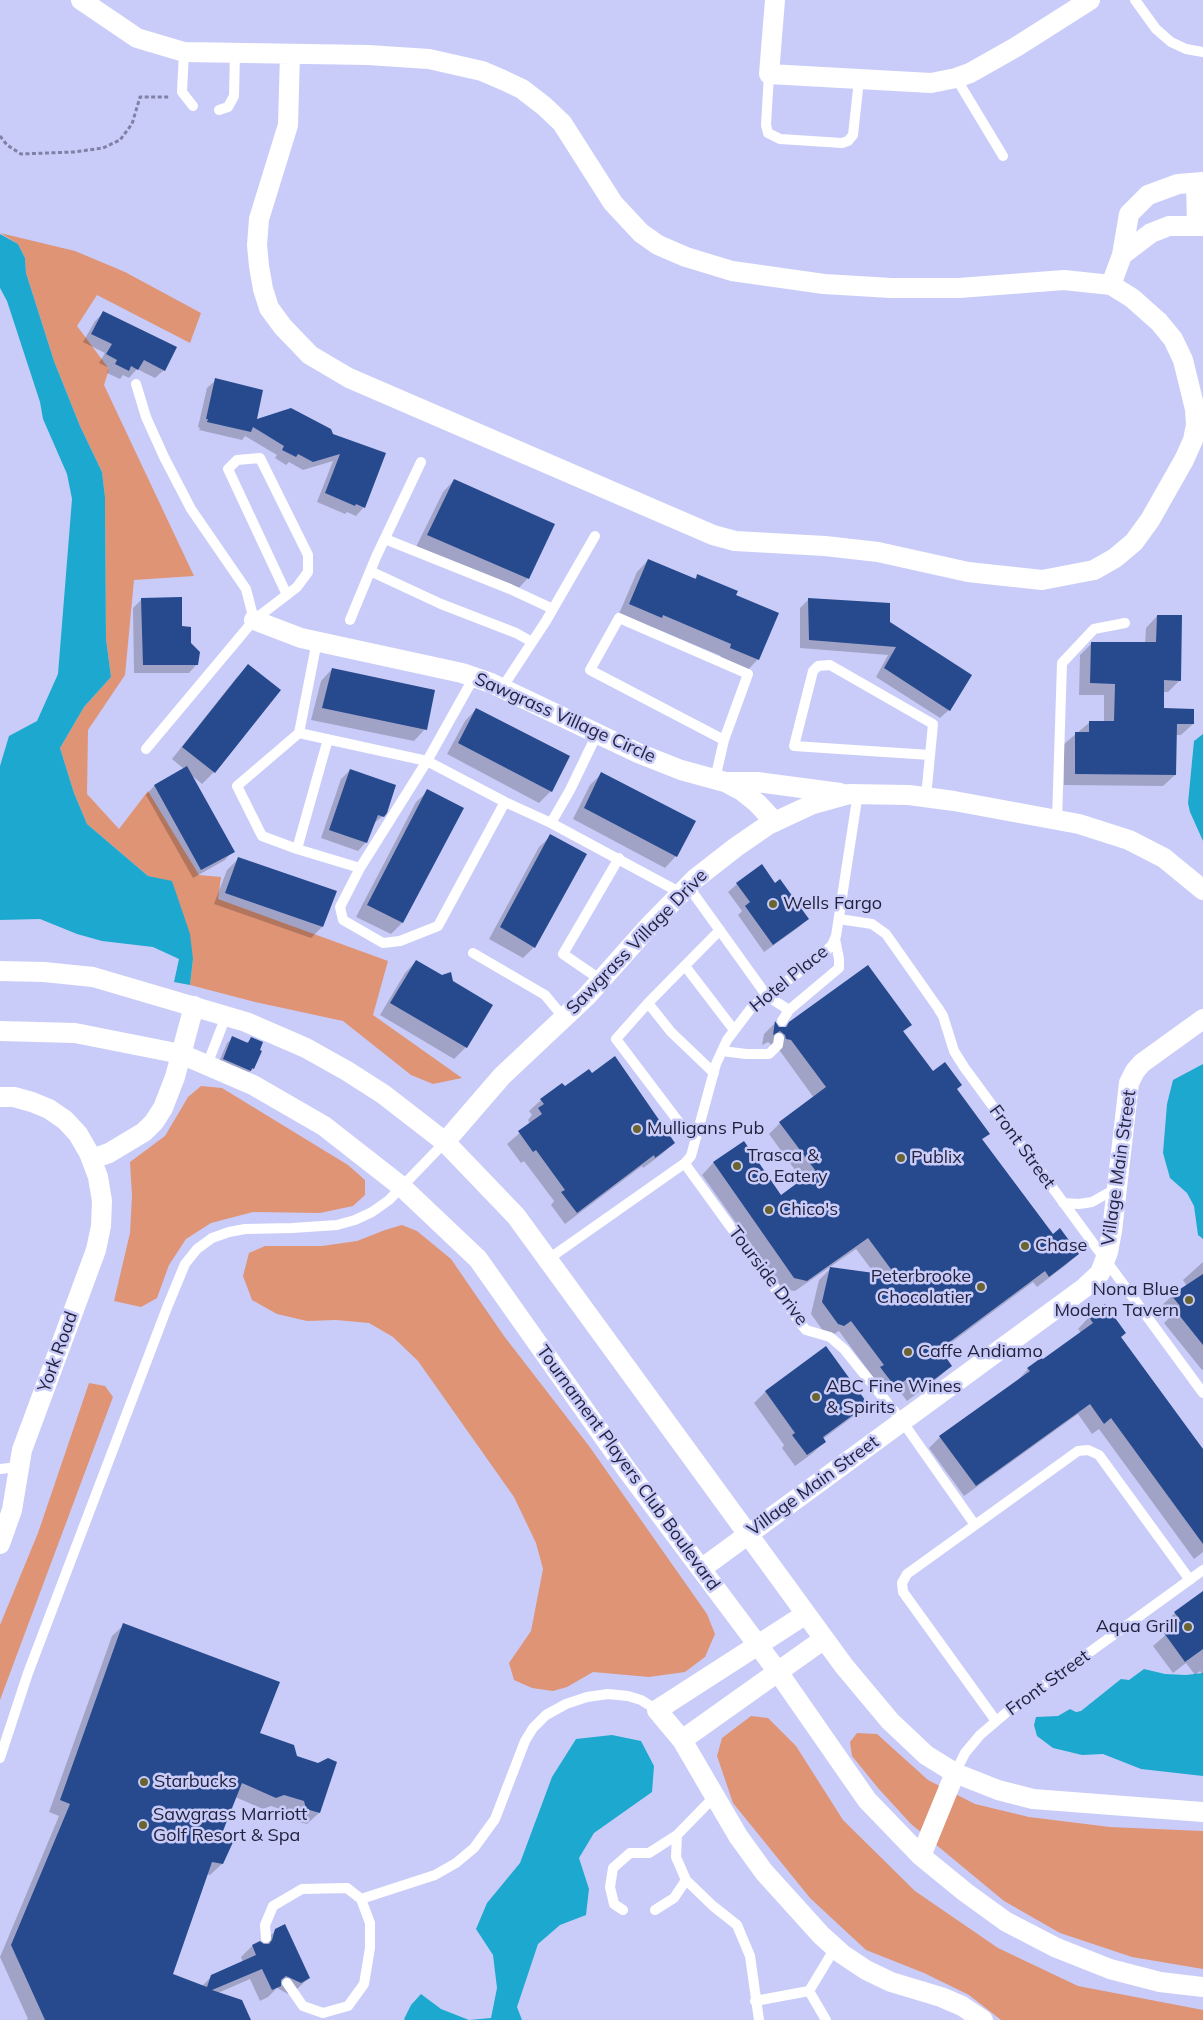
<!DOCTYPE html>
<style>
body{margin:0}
canvas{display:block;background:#c9ccf8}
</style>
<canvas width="1203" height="2020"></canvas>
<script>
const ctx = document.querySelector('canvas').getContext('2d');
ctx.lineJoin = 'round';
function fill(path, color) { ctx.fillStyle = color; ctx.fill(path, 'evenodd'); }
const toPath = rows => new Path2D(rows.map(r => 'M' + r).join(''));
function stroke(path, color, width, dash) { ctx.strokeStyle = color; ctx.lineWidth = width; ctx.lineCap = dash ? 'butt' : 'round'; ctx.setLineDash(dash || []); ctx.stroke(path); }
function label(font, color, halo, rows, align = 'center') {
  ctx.font = font + ' Mulish,sans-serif'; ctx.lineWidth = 5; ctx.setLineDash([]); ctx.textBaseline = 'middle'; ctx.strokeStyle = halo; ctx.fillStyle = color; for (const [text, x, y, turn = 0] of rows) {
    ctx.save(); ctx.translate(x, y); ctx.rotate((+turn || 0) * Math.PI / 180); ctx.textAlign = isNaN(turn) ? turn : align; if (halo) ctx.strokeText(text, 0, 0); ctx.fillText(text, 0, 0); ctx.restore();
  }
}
fill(toPath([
 [0,233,75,251,125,272,201,313,190,343,97,295,77,326,109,369,104,385,194,576,134,580,125,675,88,730,87,794,119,829,148,791,199,875,221,877,218,899,388,961,373,1015,462,1078,433,1084,411,1075,343,1021,255,1002,190,985,193,959,172,882,148,876,87,824,74,793,60,748,84,707,111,677,106,639,105,497,102,472,80,426,54,361,26,273,25,258,18,244],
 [201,1086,222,1088,348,1165,365,1180,365,1195,353,1206,320,1213,253,1212,211,1223,186,1239,169,1265,157,1298,141,1307,114,1301,130,1233,132,1196,130,1162,165,1136,188,1097],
 [402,1225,417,1231,451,1259,504,1336,589,1446,707,1614,715,1634,705,1657,685,1672,649,1677,593,1672,567,1687,553,1691,532,1688,514,1680,509,1663,531,1631,543,1569,536,1543,514,1497,418,1361,393,1337,369,1323,336,1320,307,1321,277,1314,252,1300,243,1276,249,1253,265,1246,322,1246,357,1241,385,1230],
 [89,1383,105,1386,113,1397,0,1700,0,1625,38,1533],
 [751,1716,768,1718,796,1746,843,1820,915,1891,998,1948,1078,1986,1203,2010,1203,2020,1001,2020,969,1995,924,1973,866,1950,810,1898,733,1803,717,1756,722,1738],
 [857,1733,877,1734,928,1780,975,1804,1029,1817,1110,1827,1203,1831,1203,1969,1132,1957,1060,1933,1004,1901,911,1824,878,1788,852,1756,850,1742]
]), '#df9476');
fill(toPath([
 [0,234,18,244,25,258,26,273,54,361,80,426,102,472,105,497,106,639,111,677,84,707,60,748,74,793,87,824,148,876,172,881,190,934,193,959,190,985,174,982,179,959,153,947,102,941,77,934,40,919,0,920,0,766,9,736,37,721,58,674,72,499,67,474,43,419,40,402,7,301,0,288],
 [1203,734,1203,841,1190,812,1188,803,1194,741],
 [1203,1064,1203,1239,1198,1235,1194,1206,1187,1193,1170,1178,1163,1153,1167,1104,1173,1080],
 [1144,1669,1165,1674,1186,1675,1203,1673,1203,1776,1141,1769,1103,1754,1082,1755,1053,1748,1037,1736,1034,1725,1036,1717,1058,1716,1070,1709,1076,1712,1081,1711,1121,1679,1129,1680],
 [612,1735,641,1741,654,1766,652,1792,594,1833,579,1858,589,1889,586,1915,560,1925,538,1944,517,2007,522,2020,405,2020,404,2019,411,2005,421,1994,441,2009,469,2020,491,2018,497,1988,493,1955,476,1929,487,1903,520,1863,552,1777,576,1739]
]), '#1da9cf');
fill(toPath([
 [104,312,164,370,155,378,137,369,129,378,123,375,120,379,107,373,109,368,99,363,105,353,83,342,95,321],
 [216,380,255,421,330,430,364,507,356,516,347,512,345,514,317,502,333,461,303,470,289,462,286,465,275,458,277,455,245,436,242,440,199,430,200,428,198,427,207,388],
 [454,480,528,578,517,590,416,547,443,492],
 [648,560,694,579,698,576,735,596,758,659,747,671,719,659,721,656,652,627,649,629,618,616,637,572],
 [142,599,181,627,197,664,189,673,134,673,133,608],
 [808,600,889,623,949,710,940,718,876,677,888,655,800,648,800,608],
 [1157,616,1180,680,1168,692,1163,692,1162,709,1193,724,1181,735,1176,735,1175,775,1163,786,1064,785,1064,744,1090,722,1104,722,1104,695,1079,695,1080,655,1091,644,1145,644,1146,628],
 [249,666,279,690,214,772,202,784,190,774,233,851,225,860,193,878,146,795,154,786,184,769,172,759,237,677],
 [332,669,425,729,414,741,311,720,321,681],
 [476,709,551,791,539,803,447,754,465,721],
 [350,770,383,816,373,824,366,842,358,851,321,838,341,779],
 [602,773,676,856,665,868,573,819,590,785],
 [428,791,462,809,402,923,391,934,356,917,416,802],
 [551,836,534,947,523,958,489,939,539,847],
 [239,858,322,927,311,938,214,904,227,870],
 [737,884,775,885,807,919,799,927,764,952,738,915,742,911,728,892],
 [416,961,466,1047,454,1059,380,1015,405,973],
 [775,1023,778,1028,910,1025,902,1033,933,1073,956,1090,988,1133,982,1140,1053,1235,1078,1254,1066,1265,1037,1287,1033,1282,940,1351,951,1366,939,1377,907,1401,897,1388,889,1394,886,1390,881,1394,873,1377,839,1331,831,1336,826,1335,811,1314,819,1280,831,1268,875,1274,856,1249,795,1291,783,1289,702,1175,713,1163,743,1142,781,1196,803,1181,769,1134,780,1123,814,1098,780,1051,775,1050,774,1047,768,1042,762,1045,764,1034],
 [233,1038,246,1043,251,1039,260,1052,253,1069,247,1074,218,1064,227,1043],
 [541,1100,674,1143,662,1154,643,1168,642,1166,565,1224,551,1205,554,1201,524,1161,521,1163,507,1144,530,1124,528,1120,532,1115,529,1111],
 [1203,1262,1203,1369,1202,1370,1164,1323,1169,1318,1160,1307,1172,1296,1187,1286,1183,1280],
 [1089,1317,1120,1338,1201,1449,1203,1448,1203,1552,1194,1559,1099,1429,1092,1434,1078,1414,964,1496,929,1448,940,1437,1017,1381,1028,1369,1042,1361,1081,1333,1078,1329],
 [826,1348,867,1404,855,1415,823,1439,824,1442,813,1453,795,1466,782,1448,784,1445,754,1403,765,1392],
 [1203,1592,1203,1675,1200,1671,1195,1675,1186,1663,1173,1673,1153,1646,1169,1632,1163,1624,1175,1613],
 [124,1625,258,1734,296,1758,318,1764,335,1762,319,1813,307,1824,295,1821,292,1813,271,1806,263,1809,235,1797,219,1837,222,1864,210,1875,206,1874,171,1975,202,1986,212,1976,243,1962,241,1957,252,1946,263,1946,264,1942,276,1930,309,1978,297,1989,288,1994,277,1988,268,1997,260,2001,250,1979,218,1993,250,2020,26,2020,28,2019,0,1957,59,1816,49,1812,112,1636]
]), '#0003');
fill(toPath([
 [103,311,177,347,165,371,144,360,138,370,131,366,129,371,115,364,117,360,106,354,112,344,91,334],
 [215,378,263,390,257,419,291,408,331,429,333,434,386,453,365,508,356,504,355,506,325,493,340,454,313,462,298,454,296,457,282,450,284,446,253,427,251,432,207,422,208,419,206,419],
 [454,479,555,524,529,579,427,535],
 [648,559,696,579,697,574,738,591,736,595,779,613,759,660,730,648,731,644,663,615,662,618,629,604],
 [182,597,182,626,191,627,191,643,200,652,198,665,143,665,141,598],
 [808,598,890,603,890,622,972,675,950,711,884,668,896,647,809,640],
 [1157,615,1182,615,1181,681,1164,680,1164,708,1194,709,1194,724,1177,724,1176,775,1075,774,1075,732,1089,732,1089,721,1114,721,1115,684,1090,683,1091,642,1156,642],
 [248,664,281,690,215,773,182,747],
 [332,668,435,690,427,730,322,708],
 [476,708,570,756,552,792,458,743],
 [187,766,235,852,201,870,154,785],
 [350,769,396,785,387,813,384,817,378,815,367,843,329,830],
 [601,772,696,821,677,857,584,808],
 [427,789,464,808,403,923,367,905],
 [550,834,587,854,535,948,500,927],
 [238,857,337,891,323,927,225,893],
 [762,864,775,883,780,879,809,919,773,945,745,906,750,902,736,883],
 [416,960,442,975,451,972,453,981,493,1005,467,1048,390,1003],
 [868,965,912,1025,903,1031,933,1071,945,1062,962,1085,957,1089,990,1134,982,1139,1053,1234,1060,1228,1079,1254,1049,1277,1045,1271,940,1349,952,1366,919,1391,909,1378,901,1383,898,1380,893,1384,880,1367,884,1365,851,1321,844,1326,838,1324,822,1302,830,1267,896,1276,868,1238,807,1281,794,1278,713,1162,744,1141,781,1195,815,1170,779,1122,826,1087,791,1040,786,1039,785,1035,780,1031,773,1035,775,1021,779,1027,786,1027,789,1022],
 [232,1036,248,1043,251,1037,263,1042,260,1050,262,1051,254,1069,252,1068,251,1071,223,1059],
 [615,1056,675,1143,655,1158,654,1155,577,1213,561,1192,565,1190,536,1150,533,1152,518,1131,542,1114,538,1108,544,1104,540,1099,562,1083,565,1086,589,1069,592,1073],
 [1203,1274,1203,1345,1175,1310,1180,1306,1171,1295],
 [1105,1304,1126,1333,1121,1337,1203,1449,1203,1544,1111,1418,1104,1424,1090,1404,976,1486,939,1436,1030,1371,1027,1368,1041,1358,1043,1359,1093,1323,1088,1316],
 [826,1346,868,1404,823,1437,826,1442,807,1455,792,1435,795,1433,765,1391],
 [1203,1591,1203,1649,1185,1662,1164,1633,1181,1621,1174,1612],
 [123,1623,280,1682,260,1733,294,1745,297,1756,318,1763,328,1758,337,1762,320,1813,306,1809,304,1801,284,1795,276,1798,242,1783,221,1836,234,1840,223,1864,212,1862,173,1974,207,1987,211,1975,256,1955,252,1945,260,1941,264,1944,269,1944,272,1940,275,1929,285,1924,310,1978,301,1983,286,1976,281,1980,281,1986,272,1990,262,1969,212,1990,242,2000,251,2020,45,2020,11,1945,70,1804,60,1800]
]), '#274a8e');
stroke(toPath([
 [0,136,7,145,21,154,74,152,103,148,120,140,132,124,140,97,170,97]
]), '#8081a6', 3, [4, 2.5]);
stroke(toPath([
 [1135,0,1156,29,1171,42,1186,49,1203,52],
 [184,52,182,92,193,106],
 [769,74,766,125,768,133,780,139,842,143,848,141,853,135,859,80],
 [956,78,1003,156],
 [219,110,228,107,234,96,235,53],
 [136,384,146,417,164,457,191,509,246,589,254,620],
 [385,539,510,589,553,609],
 [370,571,441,604,516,633,532,642],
 [350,620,376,557,421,462],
 [317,641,299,733,427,761,474,677],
 [502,688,546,621,595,536],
 [299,733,237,786,262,836,297,849,328,739],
 [146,749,254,620,297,587,308,572,308,555,260,458,237,460,228,469,287,595],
 [715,779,724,740,748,674,619,618,590,670,724,740],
 [926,797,933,724,830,665,818,666,813,671,794,746,930,755],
 [505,802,438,926,400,941,383,943,343,920,340,907,360,868,427,761,505,802,551,823,570,790,597,734],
 [1057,820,1062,663,1094,629,1125,623],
 [551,823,681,893],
 [297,849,360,868],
 [688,886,767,996,789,1010,839,968,839,959,835,939],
 [839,919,872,924,886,934,938,1008,943,1016,954,1051,964,1067,1203,1393],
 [473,953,545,995,564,1018],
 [685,966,734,1030],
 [601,980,563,954,619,858],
 [648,1003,720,930],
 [782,1021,789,1010],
 [722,1051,746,1054,769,1054,778,1045,779,1038],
 [207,1065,226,1016],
 [696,1137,681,1125,616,1039,648,1003,671,1032,714,1073],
 [685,1164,801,1324,806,1330,830,1337,844,1349,902,1421,975,1525],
 [1063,1203,1079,1204,1092,1202,1117,1188],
 [547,1260,685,1163,691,1156,716,1064,727,1040,752,1007,822,955,832,945,836,936,858,793],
 [0,1469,18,1467],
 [996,1721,903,1592,902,1583,907,1574,1078,1451,1088,1450,1099,1455,1190,1580],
 [0,1758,28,1673,168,1305,185,1264,197,1249,212,1238,229,1232,245,1229,292,1228,337,1225,355,1220,372,1212,389,1200,445,1142],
 [955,1773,965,1753,980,1735,1007,1712,1203,1570],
 [715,1796,677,1835,676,1857,686,1880,713,1906,737,1925,750,1956,759,2020],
 [361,1899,435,1875,456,1863,474,1848,495,1819,525,1741,533,1728,546,1715,566,1704,587,1697,608,1694,628,1696,641,1700,657,1710],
 [623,1910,614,1904,610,1887,613,1868,630,1853,649,1853,677,1835],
 [655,1910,674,1898,686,1880],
 [266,1938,265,1925,273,1906,302,1889,347,1888,361,1899,370,1923,370,1948,364,1984,348,2006,323,2013,303,2006,287,1983],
 [755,2001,809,1991],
 [826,2020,809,1991,835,1948]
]), '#fff', 10);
stroke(toPath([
 [81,0,137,38,184,52,368,55,429,59,482,71,503,80,522,89,544,106,562,123,613,203,641,233,658,245,686,257,732,271,824,284,891,288,959,288,1064,280,1111,285,1122,255,1129,214,1148,195,1178,184,1203,182],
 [775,0,769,74,931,83,956,78,970,73,1016,47,1090,0],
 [290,54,288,125,259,219,257,245,259,266,263,289,269,308,283,327,310,355,349,378,713,535,735,541,825,546,878,552,968,572,1042,580,1094,570,1115,558,1134,542,1150,520,1184,460,1193,440,1196,425,1195,409,1183,360,1173,339,1159,322,1132,298,1111,285],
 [1196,183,1197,225],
 [1122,255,1151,233,1169,226,1203,226],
 [254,620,301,638,462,673,491,683,638,753,681,770,725,782,742,791,757,803,775,822],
 [727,782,757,782,840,793],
 [0,971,44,972,93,977,246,1022,306,1048,347,1071,383,1094,445,1142,516,1216,844,1666,890,1721,926,1755,955,1773,998,1790,1033,1799,1203,1812],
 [0,1031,75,1033,181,1054,253,1085,324,1126,402,1187,478,1259,627,1470,778,1672,867,1800,921,1856,965,1892,1005,1921,1057,1948,1110,1969,1160,1982,1203,1987],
 [0,1097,14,1097,32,1102,49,1109,65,1120,78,1134,89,1153,98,1177,102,1201,101,1226,96,1250,22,1450,12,1510,0,1544],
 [445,1142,502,1076,586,997,650,925,695,879,736,847,768,825,813,804,849,794,909,795,954,801,1079,824,1129,840,1164,858,1203,890],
 [92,1159,109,1153,144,1132,154,1122,163,1108,175,1077,194,1006],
 [701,1569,1084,1288,1100,1273,1108,1252,1112,1231,1129,1083,1135,1071,1142,1063,1203,1019],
 [806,1614,657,1710,682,1740,738,1836,764,1872,821,1935,842,1954,866,1970,891,1982,941,1997,962,2006,983,2020],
 [682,1740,824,1639],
 [921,1856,955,1773]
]), '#fff', 20);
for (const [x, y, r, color] of [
 [773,904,5,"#6a6430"],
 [637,1129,5,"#6a6430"],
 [901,1158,5,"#6a6430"],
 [737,1166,5,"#6a6430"],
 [769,1210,5,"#6a6430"],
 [1025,1246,5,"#6a6430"],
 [981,1287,5,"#6a6430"],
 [1189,1300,5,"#6a6430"],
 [908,1352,5,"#6a6430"],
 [816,1397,5,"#6a6430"],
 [1188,1627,5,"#6a6430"],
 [144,1782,5,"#6a6430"],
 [143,1825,5,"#6a6430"]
]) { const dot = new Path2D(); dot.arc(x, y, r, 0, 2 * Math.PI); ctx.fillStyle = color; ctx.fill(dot); stroke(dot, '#c9ccf8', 2); }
label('18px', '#23233f', '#c9ccf8', [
 ["Sawgrass Village Circle",565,718,24],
 ["Sawgrass Village Drive",637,942,-46],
 ["Hotel Place",789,979,-39],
 ["Front Street",1022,1147,54],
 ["Village Main Street",1119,1168,-82],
 ["Tourside Drive",768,1276,53],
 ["York Road",58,1352,-70],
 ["Tournament Players Club Boulevard",628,1468,54],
 ["Village Main Street",813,1486,-36],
 ["Front Street",1048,1683,-36]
]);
label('18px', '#23233f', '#c9ccf8', [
 ["Wells Fargo",783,904],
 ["Mulligans Pub",647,1129],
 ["Trasca &",747,1156],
 ["Co Eatery",747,1177],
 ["Publix",911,1158],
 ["Chico's",779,1210],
 ["Chase",1035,1246],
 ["Peterbrooke",971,1277,"right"],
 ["Chocolatier",971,1298,"right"],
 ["Nona Blue",1179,1290,"right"],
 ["Modern Tavern",1179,1311,"right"],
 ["Caffe Andiamo",918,1352],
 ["ABC Fine Wines",826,1387],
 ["& Spirits",826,1408],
 ["Aqua Grill",1178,1627,"right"],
 ["Starbucks",154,1782],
 ["Sawgrass Marriott",153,1815],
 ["Golf Resort & Spa",153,1836]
], 'left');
</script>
